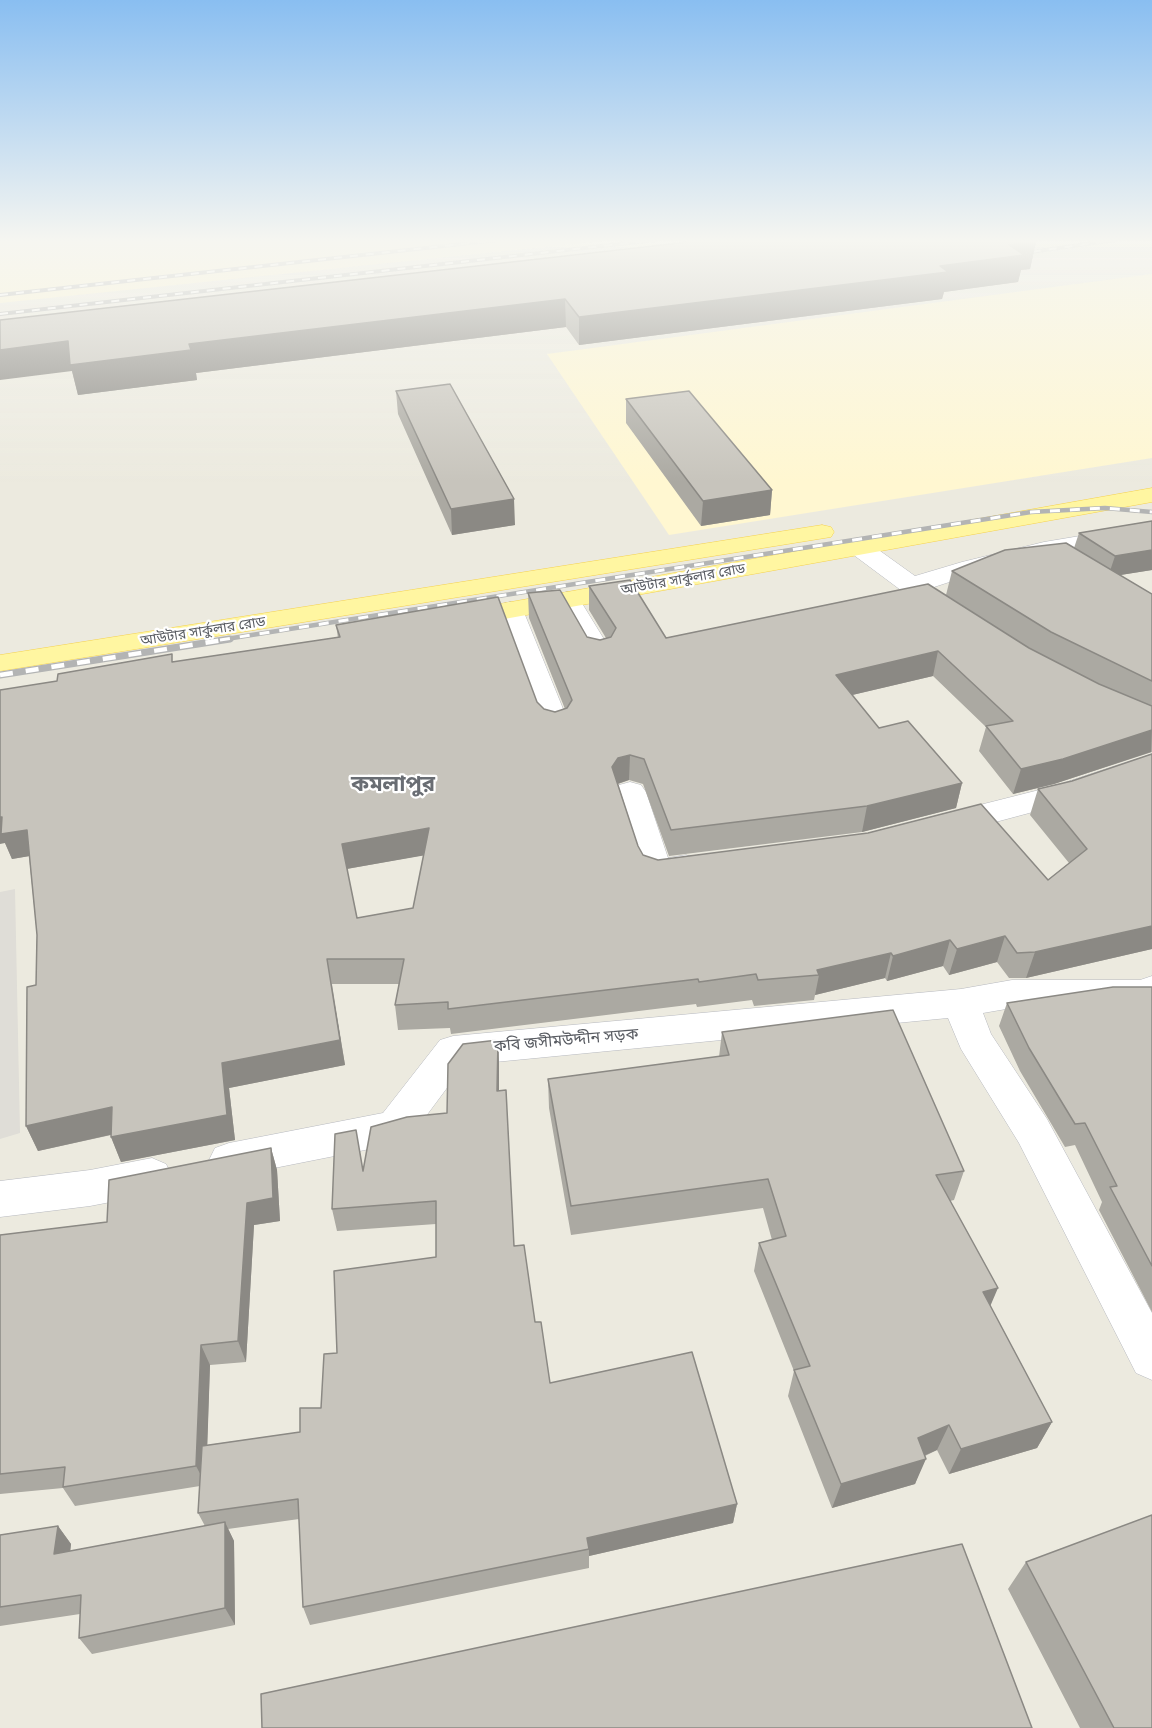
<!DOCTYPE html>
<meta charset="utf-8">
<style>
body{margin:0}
canvas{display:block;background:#eceadf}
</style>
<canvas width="1152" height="1728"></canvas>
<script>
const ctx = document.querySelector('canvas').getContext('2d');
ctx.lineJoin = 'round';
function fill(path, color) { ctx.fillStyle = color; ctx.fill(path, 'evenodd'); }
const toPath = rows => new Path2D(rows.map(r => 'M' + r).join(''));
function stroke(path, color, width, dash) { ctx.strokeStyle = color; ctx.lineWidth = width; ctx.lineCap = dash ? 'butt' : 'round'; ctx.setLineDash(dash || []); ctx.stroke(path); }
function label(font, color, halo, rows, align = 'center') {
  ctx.font = font + ' Lato,"Noto Sans Bengali",sans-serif'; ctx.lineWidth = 4.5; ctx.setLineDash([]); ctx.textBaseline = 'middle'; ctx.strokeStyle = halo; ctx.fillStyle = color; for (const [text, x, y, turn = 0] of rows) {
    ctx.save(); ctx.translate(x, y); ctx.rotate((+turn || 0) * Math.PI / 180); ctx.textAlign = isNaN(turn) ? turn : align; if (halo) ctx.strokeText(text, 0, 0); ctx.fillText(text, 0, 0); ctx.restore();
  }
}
fill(toPath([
 [0,240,612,240,0,303],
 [1152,274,1152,458,669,535,547,354]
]), '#fff7d1');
fill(toPath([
 [15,889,20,1133,0,1139,0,892]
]), '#dfddd7');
const minor = toPath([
 [1152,524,1152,538,1044,556,980,572,931,588,959,608,963,614,959,620,950,622,941,620,851,553,848,548,851,543,860,541,869,543,915,576,962,562,1044,542,1152,524],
 [567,592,576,594,580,600,613,654,609,660,599,662,589,660,585,654,554,600,558,594,567,592],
 [510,602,519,604,523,610,570,726,565,732,555,735,545,732,540,726,497,610,501,604,510,602],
 [1152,754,1152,775,1074,801,947,835,936,832,931,824,936,816,1055,786,1152,754],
 [630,782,641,785,646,792,668,858,686,855,698,859,703,867,698,875,656,883,644,879,639,871,614,792,619,785,630,782],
 [1152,976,1152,1005,1142,1008,1012,1008,983,1013,991,1034,1047,1119,1152,1313,1152,1380,1136,1373,1019,1143,961,1049,948,1018,464,1065,409,1139,395,1144,229,1177,215,1172,209,1160,215,1148,229,1143,383,1113,440,1040,453,1036,961,989,1012,980,1140,980,1152,976],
 [152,1158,166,1164,172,1176,166,1188,152,1194,90,1206,0,1217,0,1181,90,1170,152,1158]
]);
const major = toPath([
 [1152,488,1152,502,460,627,451,625,447,619,451,613,460,611,1152,488],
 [822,525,831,527,834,532,831,537,0,671,0,655,822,525]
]);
stroke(minor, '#b7b9bf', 1);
stroke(major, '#f5d14f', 1);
fill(minor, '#fff');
fill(major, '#fff6a1');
const railFar2 = toPath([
 [1017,254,1115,240],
 [0,295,498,240],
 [0,314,655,240]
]);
const railFar1 = toPath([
 [220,640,1031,512,1105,508,1152,512]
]);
const rail = toPath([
 [0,675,230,639]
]);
stroke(railFar2, '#b3b4b4', 4);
stroke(railFar1, '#b3b4b4', 4.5);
stroke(rail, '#b3b4b4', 7);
stroke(railFar2, '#fff', 2, [8]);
stroke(railFar1, '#fff', 3, [10]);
stroke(rail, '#fff', 4.5, [13]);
fill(toPath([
 [1036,242,1030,269,1021,270,1018,282,944,292,942,299,579,345,566,327,196,373,197,380,78,395,72,371,0,320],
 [396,391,515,525,452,535,398,414],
 [626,399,772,490,770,515,701,526,626,423],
 [1152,521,1152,570,1120,575,1152,594,1152,752,1054,784,1013,794,979,751,986,727,933,676,852,695,879,728,962,783,956,808,862,832,669,856,643,784,629,780,618,784,638,846,643,855,658,860,1048,880,1069,863,1030,815,1038,789,1072,781,1152,754,1152,949,1026,978,1009,978,997,962,949,975,943,966,887,981,885,978,815,995,814,1000,754,1006,752,1000,697,1007,696,1004,451,1034,450,1028,398,1030,395,1005,399,984,332,984,345,1065,229,1088,235,1140,121,1162,111,1137,111,1135,38,1151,26,1126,36,985,37,935,29,856,12,859,5,843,57,681,174,662,338,638,336,625,537,702,544,709,555,712,565,709,529,618,528,593,587,637,600,640,606,638,589,610,589,586,666,638,1029,648,1035,652,946,595,952,571,1074,548,1079,533],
 [424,855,413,908,357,918,347,869],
 [1152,987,1152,1312,1099,1210,1102,1202,1075,1145,1065,1147,1020,1071,999,1026,1007,1003],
 [722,1032,964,1171,954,1200,950,1201,990,1305,1052,1422,1037,1448,949,1474,937,1450,925,1456,915,1484,832,1508,788,1396,794,1371,754,1271,759,1243,772,1240,763,1208,571,1235,549,1108,548,1079,719,1057],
 [498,1040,499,1064,499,1091,514,1246,535,1322,550,1383,737,1504,733,1523,589,1556,589,1568,310,1625,303,1607,299,1519,228,1529,234,1541,235,1625,92,1654,79,1638,80,1614,0,1626,0,1535,58,1526,71,1544,70,1551,205,1526,198,1513,200,1486,75,1506,63,1488,0,1494,0,1235,107,1222,271,1148,277,1170,280,1221,254,1225,246,1362,210,1365,207,1445,300,1432,321,1408,337,1353,436,1257,436,1224,337,1231,332,1209,363,1169,447,1113],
 [1026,1562,1152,1728,1080,1728,1008,1589]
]), '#aba9a2');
fill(toPath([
 [1036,242,1030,269,1021,270,1018,282,944,292,942,299,579,345,579,317,940,266,1009,245],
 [565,299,566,327,196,373,197,380,78,395,72,371,0,380,0,350,68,341,189,344],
 [772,490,770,515,701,526,703,501],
 [514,499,515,525,452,535,451,509],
 [1152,550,1152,570,1108,577,1115,556],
 [938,651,933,676,831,700,836,675],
 [1152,730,1151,752,1054,784,1013,794,1021,769],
 [630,755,629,780,617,784,612,767,618,758],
 [962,783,956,808,862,832,867,806],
 [0,817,2,817,27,830,36,855,12,859,5,843,0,844],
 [429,828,432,854,346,869,342,844],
 [1152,926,1152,949,1026,978,1035,952],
 [1005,936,997,962,949,975,957,949],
 [950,940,943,966,887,981,893,956],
 [891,953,885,978,815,995,819,975,817,970],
 [327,959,345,1065,229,1088,235,1140,121,1162,111,1137,222,1063],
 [498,1040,499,1064,499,1115,497,1091],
 [112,1107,123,1132,38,1151,26,1126],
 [271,1148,277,1170,280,1221,254,1225,246,1362,238,1341,247,1203],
 [998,1288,986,1316,983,1292],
 [201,1345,210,1365,206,1485,196,1466],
 [1052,1422,1037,1448,949,1474,961,1449],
 [949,1425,937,1450,907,1463,918,1438],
 [926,1459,915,1484,832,1508,841,1484],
 [737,1504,733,1523,589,1556,589,1549,587,1538],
 [225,1522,234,1541,235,1625,225,1608],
 [58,1526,71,1544,68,1572,54,1554]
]), '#8b8984');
const building = toPath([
 [706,240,1033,240,1036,242,1009,245,1024,255,940,266,948,272,579,317,565,299,189,344,191,350,70,365,68,341,0,350,0,320,706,240],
 [450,384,514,499,451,509,396,391,450,384],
 [689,391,772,490,703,501,626,399,689,391],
 [1152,521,1152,550,1115,556,1079,533,1152,521],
 [1066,543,1152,594,1152,681,1051,632,952,571,1005,550,1066,543],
 [630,580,666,638,928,584,1029,648,1099,684,1152,706,1152,730,1063,759,1021,769,986,726,1013,721,938,651,836,675,879,728,908,721,962,783,867,806,671,830,644,759,630,755,618,758,612,767,638,846,643,855,658,860,868,833,981,804,1048,880,1087,849,1038,789,1072,781,1152,754,1152,926,1035,952,1017,953,1005,936,957,949,950,940,893,956,891,953,817,970,819,975,758,980,756,974,699,982,698,979,448,1009,448,1002,395,1005,404,959,327,959,340,1040,222,1063,227,1115,111,1137,112,1107,26,1126,27,987,36,985,37,935,27,830,1,834,2,817,0,817,0,690,57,681,58,674,172,654,172,662,340,637,336,625,498,597,537,702,544,709,555,712,567,708,572,700,528,593,560,590,587,637,600,640,611,637,616,628,589,586,630,580],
 [429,828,413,908,357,918,342,844,429,828],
 [1113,987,1152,987,1152,1266,1110,1187,1117,1186,1085,1123,1075,1124,1029,1048,1007,1003,1113,987],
 [893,1010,964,1171,936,1175,998,1288,983,1292,1052,1422,961,1449,949,1425,918,1438,926,1459,841,1484,794,1370,810,1366,759,1243,786,1236,768,1179,571,1206,548,1079,729,1055,722,1032,893,1010],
 [498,1040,497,1091,506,1090,514,1246,524,1245,535,1322,541,1322,550,1383,692,1352,737,1504,587,1538,589,1549,303,1607,298,1499,198,1513,202,1446,300,1432,300,1408,321,1408,324,1354,337,1353,334,1271,436,1257,436,1201,332,1209,335,1134,356,1130,363,1171,371,1127,407,1117,447,1113,448,1064,463,1044,498,1040],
 [271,1148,273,1198,247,1203,238,1341,201,1345,196,1466,63,1487,65,1467,0,1474,0,1235,107,1222,109,1180,271,1148],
 [1152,1515,1152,1728,1114,1728,1026,1562,1152,1515],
 [225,1522,225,1608,79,1638,81,1595,0,1607,0,1535,58,1526,54,1554,225,1522],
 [962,1544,1032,1728,262,1728,261,1694,962,1544]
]);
fill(building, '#c7c4bc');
stroke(building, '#8b8984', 1.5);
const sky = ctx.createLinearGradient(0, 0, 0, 482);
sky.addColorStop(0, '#89bef1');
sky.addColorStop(0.5, '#f6f6f1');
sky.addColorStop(1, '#f6f6f100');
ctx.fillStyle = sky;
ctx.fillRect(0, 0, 1152, 482);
label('14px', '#585b61', '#fff', [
 ["আউটার সার্কুলার রোড",683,579,-10],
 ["আউটার সার্কুলার রোড",203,631,-9]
]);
label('16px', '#585b61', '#fff', [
 ["কবি জসীমউদ্দীন সড়ক",566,1040,-5]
]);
label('bold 22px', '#696d73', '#fff', [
 ["কমলাপুর",393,784]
]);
</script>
